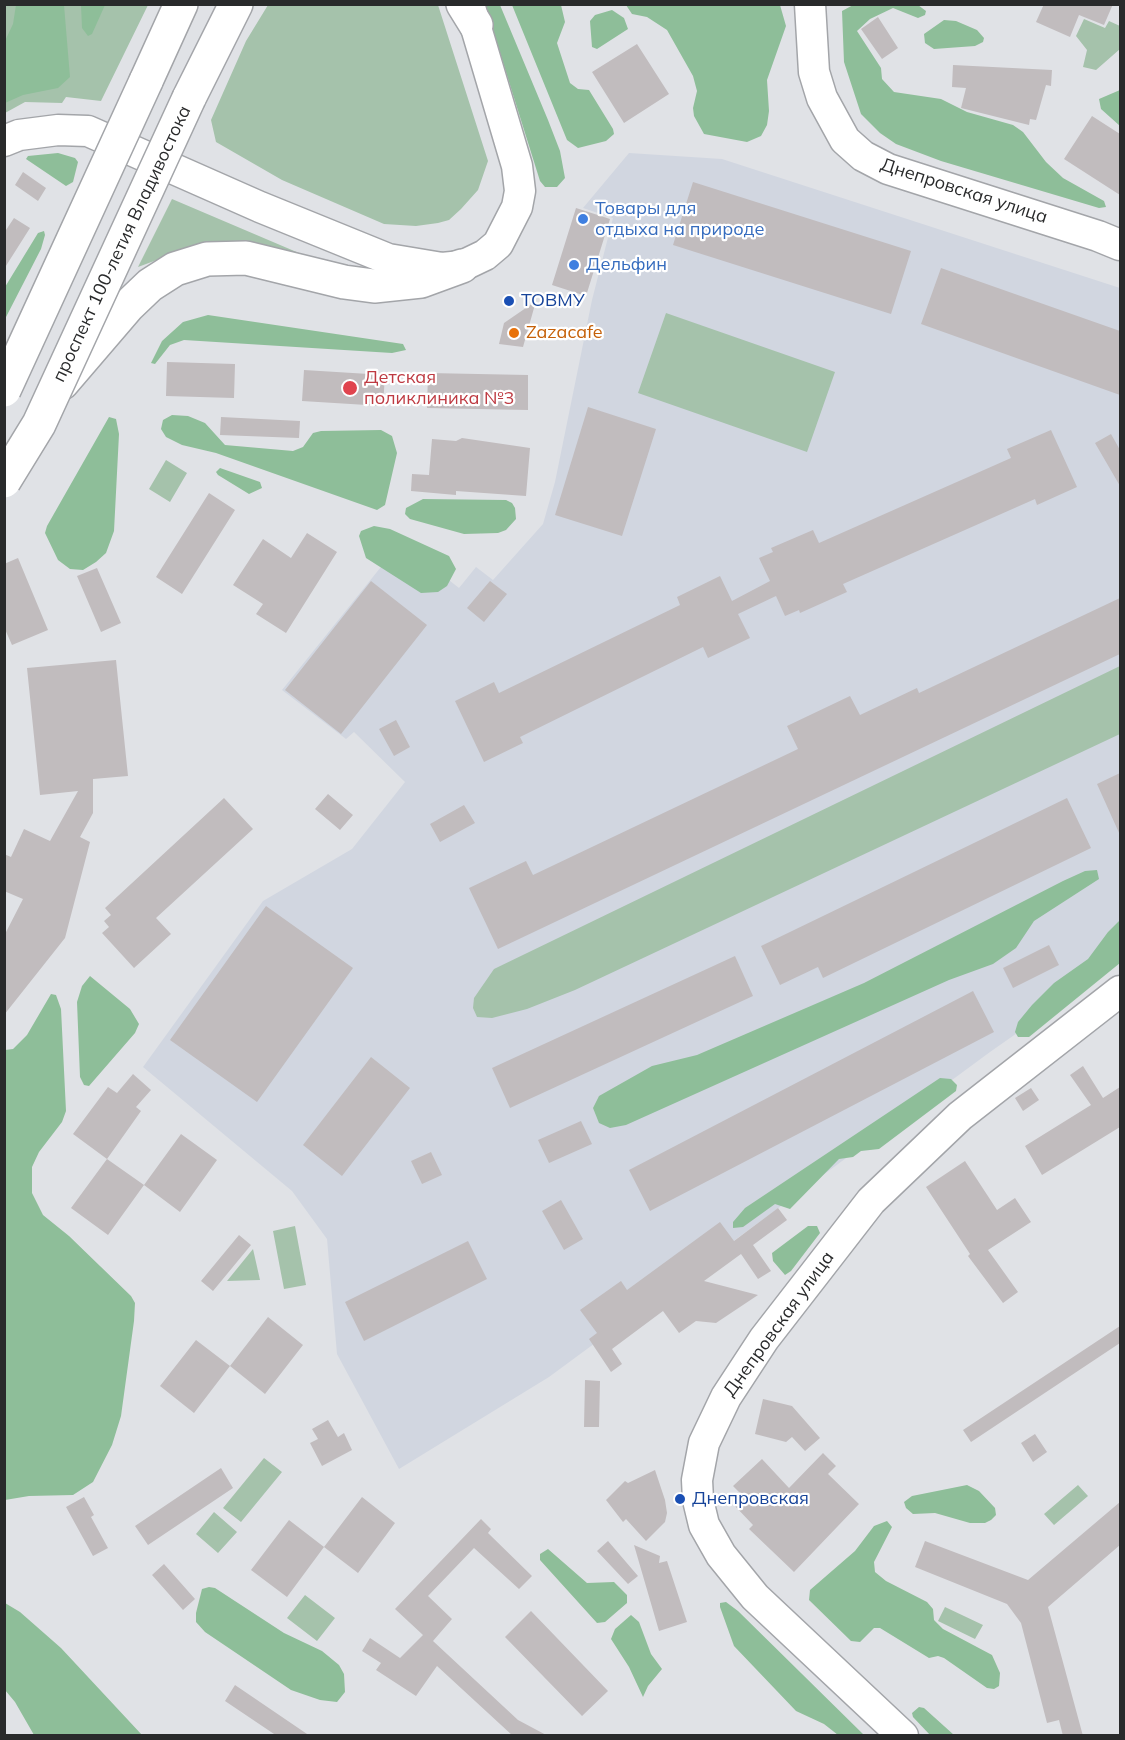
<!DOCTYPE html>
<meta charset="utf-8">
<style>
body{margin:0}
#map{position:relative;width:1125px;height:1740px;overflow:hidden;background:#e0e2e6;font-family:Mulish,sans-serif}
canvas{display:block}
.frame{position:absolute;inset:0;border:6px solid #292a2b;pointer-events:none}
</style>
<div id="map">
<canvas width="1125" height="1740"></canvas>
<div class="frame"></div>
</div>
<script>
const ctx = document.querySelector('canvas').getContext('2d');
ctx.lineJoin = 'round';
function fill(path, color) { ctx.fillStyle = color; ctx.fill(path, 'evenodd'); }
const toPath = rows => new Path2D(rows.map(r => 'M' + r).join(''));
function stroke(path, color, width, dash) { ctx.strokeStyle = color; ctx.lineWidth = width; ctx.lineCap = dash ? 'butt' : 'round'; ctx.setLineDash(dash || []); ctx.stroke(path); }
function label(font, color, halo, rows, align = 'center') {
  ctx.font = font + ' Mulish,sans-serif'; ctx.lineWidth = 4.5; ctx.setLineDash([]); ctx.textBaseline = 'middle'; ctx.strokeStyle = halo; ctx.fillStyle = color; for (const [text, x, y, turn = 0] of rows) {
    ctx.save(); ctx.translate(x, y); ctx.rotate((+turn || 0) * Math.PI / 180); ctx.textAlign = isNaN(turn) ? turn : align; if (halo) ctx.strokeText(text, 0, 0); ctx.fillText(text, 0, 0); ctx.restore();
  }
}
fill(toPath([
 [629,153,722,159,1120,288,1120,961,990,1052,549,1377,399,1469,337,1354,327,1239,292,1191,143,1067,263,901,352,849,405,782,354,732,346,739,282,690,401,542,459,588,476,567,493,580,543,524,555,482,592,300,613,218,583,208]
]), '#d1d6e0');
fill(toPath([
 [5,5,148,5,101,101,66,97,62,103,25,102,5,113],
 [268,5,438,5,488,161,478,190,461,209,449,220,438,223,416,226,384,224,282,180,216,142,211,120,246,41],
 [1084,19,1105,28,1109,21,1120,26,1120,49,1096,70,1083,67,1087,50,1076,36],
 [172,199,313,259,181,251,138,267],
 [666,313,835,372,807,452,638,393],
 [166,460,187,473,170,502,149,489],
 [1120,666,1120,734,575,990,527,1009,492,1018,477,1017,473,1008,474,998,494,969],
 [295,1226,306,1285,284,1289,273,1231],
 [253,1249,260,1280,227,1281],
 [264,1458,282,1472,241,1522,223,1508],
 [1078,1485,1088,1496,1054,1525,1044,1514],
 [214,1512,237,1532,218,1553,196,1534],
 [305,1595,335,1618,317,1641,287,1618],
 [945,1607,983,1625,975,1639,938,1621]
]), '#a5c2ab');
fill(toPath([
 [855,4,918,5,926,11,925,15,918,18,893,8,870,19,857,31,881,68,882,79,894,92,941,99,967,112,1013,125,1023,132,1046,162,1063,178,1104,201,1106,207,1099,208,941,161,896,144,880,133,861,114,844,62,842,11],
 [16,5,64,5,70,77,58,88,23,95,5,103,5,41,13,24],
 [81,5,105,5,92,34,88,36,82,28],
 [485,5,500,5,548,120,560,151,565,178,557,187,545,187,540,181],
 [512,5,561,5,565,22,557,43,570,83,578,89,589,90,613,129,614,134,606,141,578,148,567,140],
 [626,5,780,5,786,26,767,80,769,111,767,125,761,136,747,142,704,134,694,116,693,108,697,91,693,76,667,30,647,17,632,14],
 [612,10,624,18,628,29,597,49,592,47,590,21,595,15],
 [944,20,956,21,977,30,984,38,983,42,975,46,934,49,925,43,924,34],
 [1120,90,1120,126,1101,109,1099,99],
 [58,153,75,158,78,162,73,182,66,186,26,159,28,156],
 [44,231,45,235,41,249,5,319,5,287,38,233],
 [208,315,403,344,406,350,392,353,184,340,170,345,155,364,151,363,162,341,183,322],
 [172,415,188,416,205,423,225,445,293,451,303,447,313,433,321,431,381,430,392,436,397,453,385,505,377,510,216,453,182,445,166,437,161,429,163,420],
 [109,417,116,419,119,434,114,531,106,553,96,562,83,570,70,569,58,560,45,533,47,526],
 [220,468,260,482,262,488,249,494,218,475,216,472],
 [423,499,506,500,512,503,515,508,516,519,506,530,498,533,464,534,410,519,405,514,406,508],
 [374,526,390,529,449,556,456,569,447,586,438,592,421,593,366,558,359,536,361,531],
 [1097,870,1099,879,1034,921,1016,948,993,964,949,980,626,1125,610,1128,599,1123,593,1108,599,1096,652,1066,697,1055,864,983,1063,881,1085,871],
 [1120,920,1120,963,1029,1037,1018,1037,1015,1032,1018,1022,1032,1005,1054,983,1088,959,1108,932],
 [90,976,130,1009,139,1024,135,1033,89,1086,84,1085,80,1077,77,1002,82,986],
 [51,994,56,995,61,1009,66,1111,62,1122,39,1152,32,1167,32,1193,43,1215,69,1236,131,1296,135,1303,134,1321,121,1416,112,1445,93,1482,73,1495,29,1496,5,1500,5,1050,13,1049,27,1035],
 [940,1078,951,1079,957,1085,956,1091,879,1149,861,1151,853,1157,839,1159,790,1209,775,1204,743,1227,733,1228,733,1222,745,1208],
 [808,1226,817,1226,820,1233,791,1271,785,1275,773,1261,772,1253],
 [967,1485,979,1491,995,1508,996,1515,991,1520,985,1523,970,1523,935,1513,913,1514,906,1508,904,1502,912,1496],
 [887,1521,892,1527,874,1562,875,1572,886,1581,927,1602,933,1609,934,1620,943,1629,992,1655,1000,1673,999,1686,994,1689,987,1688,944,1658,938,1656,929,1658,880,1628,874,1628,860,1642,851,1641,809,1600,810,1590,855,1551,874,1526],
 [548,1549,587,1583,614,1582,627,1595,627,1603,605,1622,597,1623,540,1560,540,1554],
 [209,1587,215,1588,284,1633,322,1651,339,1665,344,1674,345,1692,337,1702,320,1700,291,1690,205,1632,196,1622,196,1613,202,1589],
 [726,1602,738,1611,864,1735,838,1735,824,1724,796,1711,734,1646,720,1607,720,1603],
 [5,1603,20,1612,61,1648,142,1735,34,1735,15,1702,5,1690],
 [631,1615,639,1622,651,1654,662,1669,648,1686,643,1697,629,1667,611,1639,615,1629],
 [919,1707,924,1708,954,1735,930,1735,913,1717,912,1713]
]), '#8ebe99');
fill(toPath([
 [1044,4,1113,4,1104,25,1079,15,1070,37,1036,22],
 [878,17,898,48,882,59,861,29],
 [637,44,669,94,624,123,592,72],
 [953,65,1052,70,1051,86,1046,85,1036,120,1030,119,1029,125,961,108,966,88,952,87],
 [1092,116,1120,134,1120,195,1064,159],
 [23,172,46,188,38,201,15,185],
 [693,182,911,251,891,314,673,245],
 [576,208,610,219,586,296,552,285],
 [14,218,30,228,4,269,4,233],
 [941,268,1120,331,1120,395,921,324],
 [536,301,523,347,499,344,504,323],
 [167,362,235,364,234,398,166,396],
 [304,370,385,375,383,406,302,401],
 [428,373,528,375,528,410,427,408],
 [588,407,656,429,622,536,555,515],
 [221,417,300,421,299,438,220,435],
 [1051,430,1077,487,1037,505,1035,499,843,584,847,592,800,613,799,610,785,616,776,596,738,614,750,638,708,658,703,647,520,737,523,743,484,762,455,701,494,682,499,693,680,605,677,597,720,576,732,601,770,581,759,558,773,552,771,548,813,530,819,543,1011,458,1007,449],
 [1111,434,1120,450,1120,486,1095,443],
 [462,438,530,448,526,496,456,491,456,495,411,491,412,474,429,475,432,439,456,441],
 [209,493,235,510,182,594,156,577],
 [307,533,337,552,286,633,256,614,263,604,233,585,263,539,291,558],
 [18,558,48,630,12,645,4,627,4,564],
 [97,568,121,623,101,632,77,576],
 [371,581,427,625,341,734,285,690],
 [490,581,507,594,484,622,467,608],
 [1120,598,1120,654,498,949,469,888,526,861,533,875,798,749,787,726,850,696,860,715,917,688,919,693],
 [116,660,128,776,93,779,93,813,80,837,90,842,65,938,4,1015,4,936,23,899,4,891,4,854,11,857,24,829,50,841,78,791,40,795,27,668],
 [396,720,410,747,394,756,379,729],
 [1120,773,1120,835,1097,784],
 [328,794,353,815,340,830,315,809],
 [224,798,253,829,156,918,171,934,134,968,102,933,109,927,104,921,111,915,105,908],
 [1067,798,1091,848,823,978,818,967,780,985,761,946],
 [464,805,475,823,440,842,430,824],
 [266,906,353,968,257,1102,170,1040],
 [1049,945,1059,965,1013,988,1003,968],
 [735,956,753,996,510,1108,492,1068],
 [973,991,994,1032,650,1211,629,1170],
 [371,1057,410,1088,342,1176,303,1145],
 [1083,1066,1103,1098,1120,1087,1120,1127,1042,1175,1025,1146,1091,1105,1070,1075],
 [133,1074,151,1090,136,1107,141,1111,107,1159,73,1134,108,1087,117,1093],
 [1031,1088,1039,1100,1023,1111,1015,1098],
 [581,1121,592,1144,549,1163,538,1140],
 [181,1134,217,1160,180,1212,144,1185],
 [431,1152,442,1175,422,1184,411,1161],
 [107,1159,144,1185,108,1235,71,1208],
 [965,1161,997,1210,1015,1198,1031,1222,988,1250,1018,1292,1003,1303,968,1256,970,1254,926,1187],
 [561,1200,583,1239,564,1250,542,1211],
 [778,1208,787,1220,753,1245,771,1271,758,1279,741,1254,704,1281,758,1295,716,1323,696,1321,679,1333,663,1311,612,1349,622,1364,611,1372,589,1339,597,1333,580,1310,621,1281,627,1290,720,1222,734,1241],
 [239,1235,251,1245,213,1291,201,1281],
 [468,1241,487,1279,364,1341,345,1302],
 [268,1317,303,1345,265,1394,230,1366],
 [1120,1326,1120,1343,971,1442,963,1430],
 [196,1340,230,1366,194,1413,160,1386],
 [585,1380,600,1381,599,1427,584,1427],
 [763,1399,792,1406,820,1438,805,1451,792,1437,786,1442,755,1434],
 [328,1420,338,1437,344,1433,352,1450,322,1466,310,1443,318,1439,312,1429],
 [1035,1434,1047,1452,1033,1462,1021,1443],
 [823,1453,836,1466,828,1474,859,1504,794,1572,749,1529,753,1525,734,1505,743,1496,733,1486,762,1459,789,1488],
 [221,1468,233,1488,148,1545,135,1526],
 [655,1470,665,1500,667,1513,665,1522,646,1541,626,1519,623,1522,606,1500,625,1481,628,1483],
 [84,1497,94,1515,91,1517,108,1548,93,1556,66,1507],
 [362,1497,395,1523,358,1573,324,1547],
 [1120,1502,1120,1545,1048,1607,1083,1736,1063,1736,1059,1720,1047,1723,1021,1623,1007,1604,915,1567,925,1541,1028,1580],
 [481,1519,491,1529,488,1533,532,1576,519,1589,474,1548,428,1596,452,1619,433,1641,518,1720,548,1736,513,1736,437,1666,416,1696,376,1670,381,1663,362,1651,370,1638,400,1658,423,1635,395,1609],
 [289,1520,324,1547,287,1597,251,1570],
 [608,1541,638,1576,628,1584,597,1551],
 [634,1545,660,1556,659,1563,667,1561,687,1622,659,1631],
 [164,1564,195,1599,183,1610,152,1575],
 [531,1611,608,1691,582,1716,505,1637],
 [235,1685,310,1736,277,1736,225,1701]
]), '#c1bcbe');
const major = toPath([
 [810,4,814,72,822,98,845,140,863,156,888,169,1098,236,1120,245],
 [4,141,19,135,58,130,88,131,260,207,388,259,442,268,462,266,485,255,498,244,517,207,520,191,517,166,469,4],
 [903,1736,755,1597,721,1555,704,1525,698,1500,697,1480,704,1443,726,1397,764,1339,871,1201,960,1116,1120,991]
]);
const highway = toPath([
 [463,4,476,25],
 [146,81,181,4],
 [189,98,236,4],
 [62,383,128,306,150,285,175,269,207,259,246,258,344,282,374,286,421,281,462,266]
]);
stroke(major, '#a3a5a9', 33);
stroke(highway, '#a3a5a9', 36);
stroke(major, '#fff', 30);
stroke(highway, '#fff', 33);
const highwayBridge = toPath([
 [4,390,146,81],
 [4,481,39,424,189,98]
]);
stroke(highwayBridge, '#a3a5a9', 36, []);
stroke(highwayBridge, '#fff', 33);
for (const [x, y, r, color] of [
 [583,219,6,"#3f7fe0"],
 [574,265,6,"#3f7fe0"],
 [509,301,6,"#1a4fb4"],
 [514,333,6,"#e8710a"],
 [350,388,8,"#e0444e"],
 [680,1499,6,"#1a4fb4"]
]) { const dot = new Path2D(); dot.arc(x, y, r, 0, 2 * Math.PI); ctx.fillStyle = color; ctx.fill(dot); stroke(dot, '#fff', 2); }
label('18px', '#292a2b', '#fff', [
 ["Днепровская улица",964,191,18],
 ["проспект 100-летия Владивостока",122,244,-65],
 ["Днепровская улица",779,1324,-54]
]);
label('18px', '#366cbe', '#fff', [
 ["Товары для",595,209],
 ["отдыха на природе",595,230],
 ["Дельфин",586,265]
], 'left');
label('18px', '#164399', '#fff', [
 ["ТОВМУ",521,301],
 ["Днепровская",692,1499]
], 'left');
label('18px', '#c56008', '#fff', [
 ["Zazacafe",526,333]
], 'left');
label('18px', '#be3a42', '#fff', [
 ["Детская",364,378],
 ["поликлиника №3",364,399]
], 'left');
</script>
